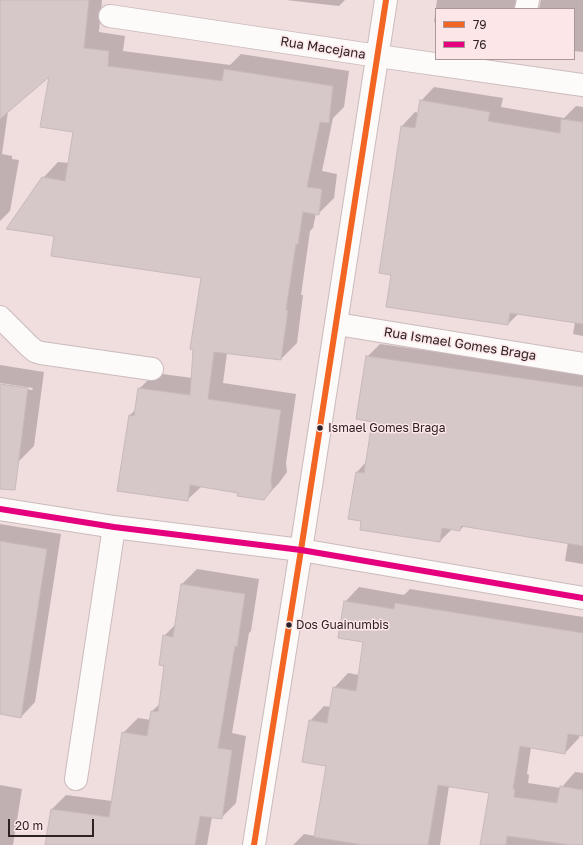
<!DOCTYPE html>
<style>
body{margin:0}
#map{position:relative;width:583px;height:845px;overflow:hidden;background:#f0ddde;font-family:"Golos Text",sans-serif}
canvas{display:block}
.legend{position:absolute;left:435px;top:8px;width:140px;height:52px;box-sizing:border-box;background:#fce6e8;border:1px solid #aa9799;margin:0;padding:5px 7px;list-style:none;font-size:12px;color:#2e2123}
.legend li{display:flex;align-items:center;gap:8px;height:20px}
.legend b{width:20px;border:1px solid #aa9799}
.scale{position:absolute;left:8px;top:819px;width:86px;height:18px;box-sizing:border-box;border:2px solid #2e2123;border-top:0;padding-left:5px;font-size:12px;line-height:14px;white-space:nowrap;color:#2e2123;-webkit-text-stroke:3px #fce6e8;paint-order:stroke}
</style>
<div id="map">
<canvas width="583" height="845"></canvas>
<ul class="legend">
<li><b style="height:5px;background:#f26522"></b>79</li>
<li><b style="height:5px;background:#e5007d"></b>76</li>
</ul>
<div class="scale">20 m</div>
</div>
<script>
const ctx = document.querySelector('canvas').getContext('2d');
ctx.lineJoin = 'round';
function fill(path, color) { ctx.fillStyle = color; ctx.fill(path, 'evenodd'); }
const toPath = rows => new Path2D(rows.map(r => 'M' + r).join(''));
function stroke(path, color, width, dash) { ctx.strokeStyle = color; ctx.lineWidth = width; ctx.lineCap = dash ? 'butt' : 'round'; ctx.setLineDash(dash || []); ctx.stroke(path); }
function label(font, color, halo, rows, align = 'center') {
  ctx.font = font + ' "Golos Text",sans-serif'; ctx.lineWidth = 3; ctx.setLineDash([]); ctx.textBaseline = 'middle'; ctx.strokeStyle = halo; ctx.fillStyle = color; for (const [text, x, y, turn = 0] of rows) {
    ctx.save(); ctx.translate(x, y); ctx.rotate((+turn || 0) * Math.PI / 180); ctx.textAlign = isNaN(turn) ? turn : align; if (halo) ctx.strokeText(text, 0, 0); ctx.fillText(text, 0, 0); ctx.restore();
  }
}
fill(toPath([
 [0,0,102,0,99,32,125,36,123,51,230,65,241,54,349,71,344,107,333,118,322,171,337,174,334,198,318,214,316,213,313,228,310,231,301,295,303,295,297,343,281,359,227,353,223,383,296,394,286,463,287,472,279,483,264,499,239,492,202,486,187,500,130,415,136,409,139,389,155,373,192,378,202,277,55,235,43,178,58,162,69,163,74,131,51,75,8,111,2,154,12,156,12,159,19,160,10,211,0,221],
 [286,0,345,0,339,6],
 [437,0,528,0,531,5,538,8,539,8,541,0,583,0,583,52,574,51,574,9,436,9,436,22,434,22],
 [434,87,503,98,501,107,564,118,576,106,583,107,583,336,573,334,575,322,519,313,508,324,392,274,380,272,402,126,415,112,419,113,421,101],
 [380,344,583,372,583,564,565,561,568,542,465,525,460,530,452,529,440,541,362,521,350,519,357,472,367,461,373,422,367,357],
 [0,365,44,372,34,446,18,462,0,460,0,385,32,390,33,388,0,383],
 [0,524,61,534,35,702,21,717,0,713],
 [197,569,259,579,251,631,249,633,232,733,246,736,236,803,221,818,212,817,207,845,46,845,51,810,66,795,112,801,123,733,138,718,151,720,152,711,160,704,165,665,164,636,176,624,182,584],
 [359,587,404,595,410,589,583,617,583,735,580,734,579,738,565,753,531,747,527,774,529,775,528,783,561,788,575,772,583,773,583,845,481,845,490,792,449,786,440,845,293,845,304,834,315,836,327,765,310,721,324,706,330,707,334,688,348,673,359,675,364,641,345,602],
 [0,785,22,789,13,845,0,845]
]), '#0003');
const building = toPath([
 [0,0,89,0,84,48,109,51,108,66,222,81,224,69,333,86,329,123,320,122,307,187,322,189,319,215,303,212,298,245,296,244,286,310,288,311,281,360,214,352,208,399,281,410,271,480,272,489,264,500,237,496,238,493,190,485,188,501,117,491,129,415,134,416,138,388,190,395,193,350,190,349,201,278,51,256,54,236,6,229,42,177,65,181,73,132,40,127,49,77,0,119,0,0],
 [420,100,490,112,488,121,560,133,561,119,583,122,583,324,510,313,508,325,386,307,391,275,379,273,401,126,415,128,420,100],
 [366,356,583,387,583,546,461,526,460,531,442,528,440,542,360,530,361,521,348,519,356,472,364,473,372,422,356,419,366,356],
 [0,384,28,388,15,490,0,489,0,384],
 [0,541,47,549,21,718,0,714,0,541],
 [181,584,245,594,237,647,235,646,218,748,232,750,222,819,200,816,195,845,45,845,51,809,109,817,122,732,147,736,151,711,158,712,164,666,159,665,163,635,173,637,181,584],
 [344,601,394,609,395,603,583,633,583,736,568,734,565,754,520,746,513,789,515,789,514,797,557,803,560,786,583,790,583,845,571,845,507,836,506,845,480,845,489,793,438,785,428,845,363,845,314,837,326,766,302,762,309,720,327,723,333,687,356,691,363,642,338,638,344,601]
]);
fill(building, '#d6c7c8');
stroke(building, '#c7b9ba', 1);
const street = toPath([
 [526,9,528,0],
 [110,16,378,56,583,85],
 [0,317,29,346,35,351,41,353,152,369],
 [337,324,583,364],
 [0,509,114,527,301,550,583,598],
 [76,779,114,527],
 [254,845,301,550,386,0]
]);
stroke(street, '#cbbbbc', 24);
stroke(street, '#fdfafa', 22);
stroke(toPath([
 [254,845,301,550,386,0]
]), '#f26522', 6);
stroke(toPath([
 [0,509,114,527,301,550,583,598]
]), '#e5007d', 6);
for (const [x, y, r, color] of [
 [320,428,3.5,"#2e2123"],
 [289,625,3.5,"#2e2123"]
]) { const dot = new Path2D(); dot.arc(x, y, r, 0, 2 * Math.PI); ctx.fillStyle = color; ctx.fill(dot); stroke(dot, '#fce6e8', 1.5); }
label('12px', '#2e2123', '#fce6e8', [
 ["Ismael Gomes Braga",328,428],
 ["Dos Guainumbis",296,625]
], 'left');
label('13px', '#2e2123', '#fce6e8', [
 ["Rua Macejana",323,48,9],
 ["Rua Ismael Gomes Braga",460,344,9]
]);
</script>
